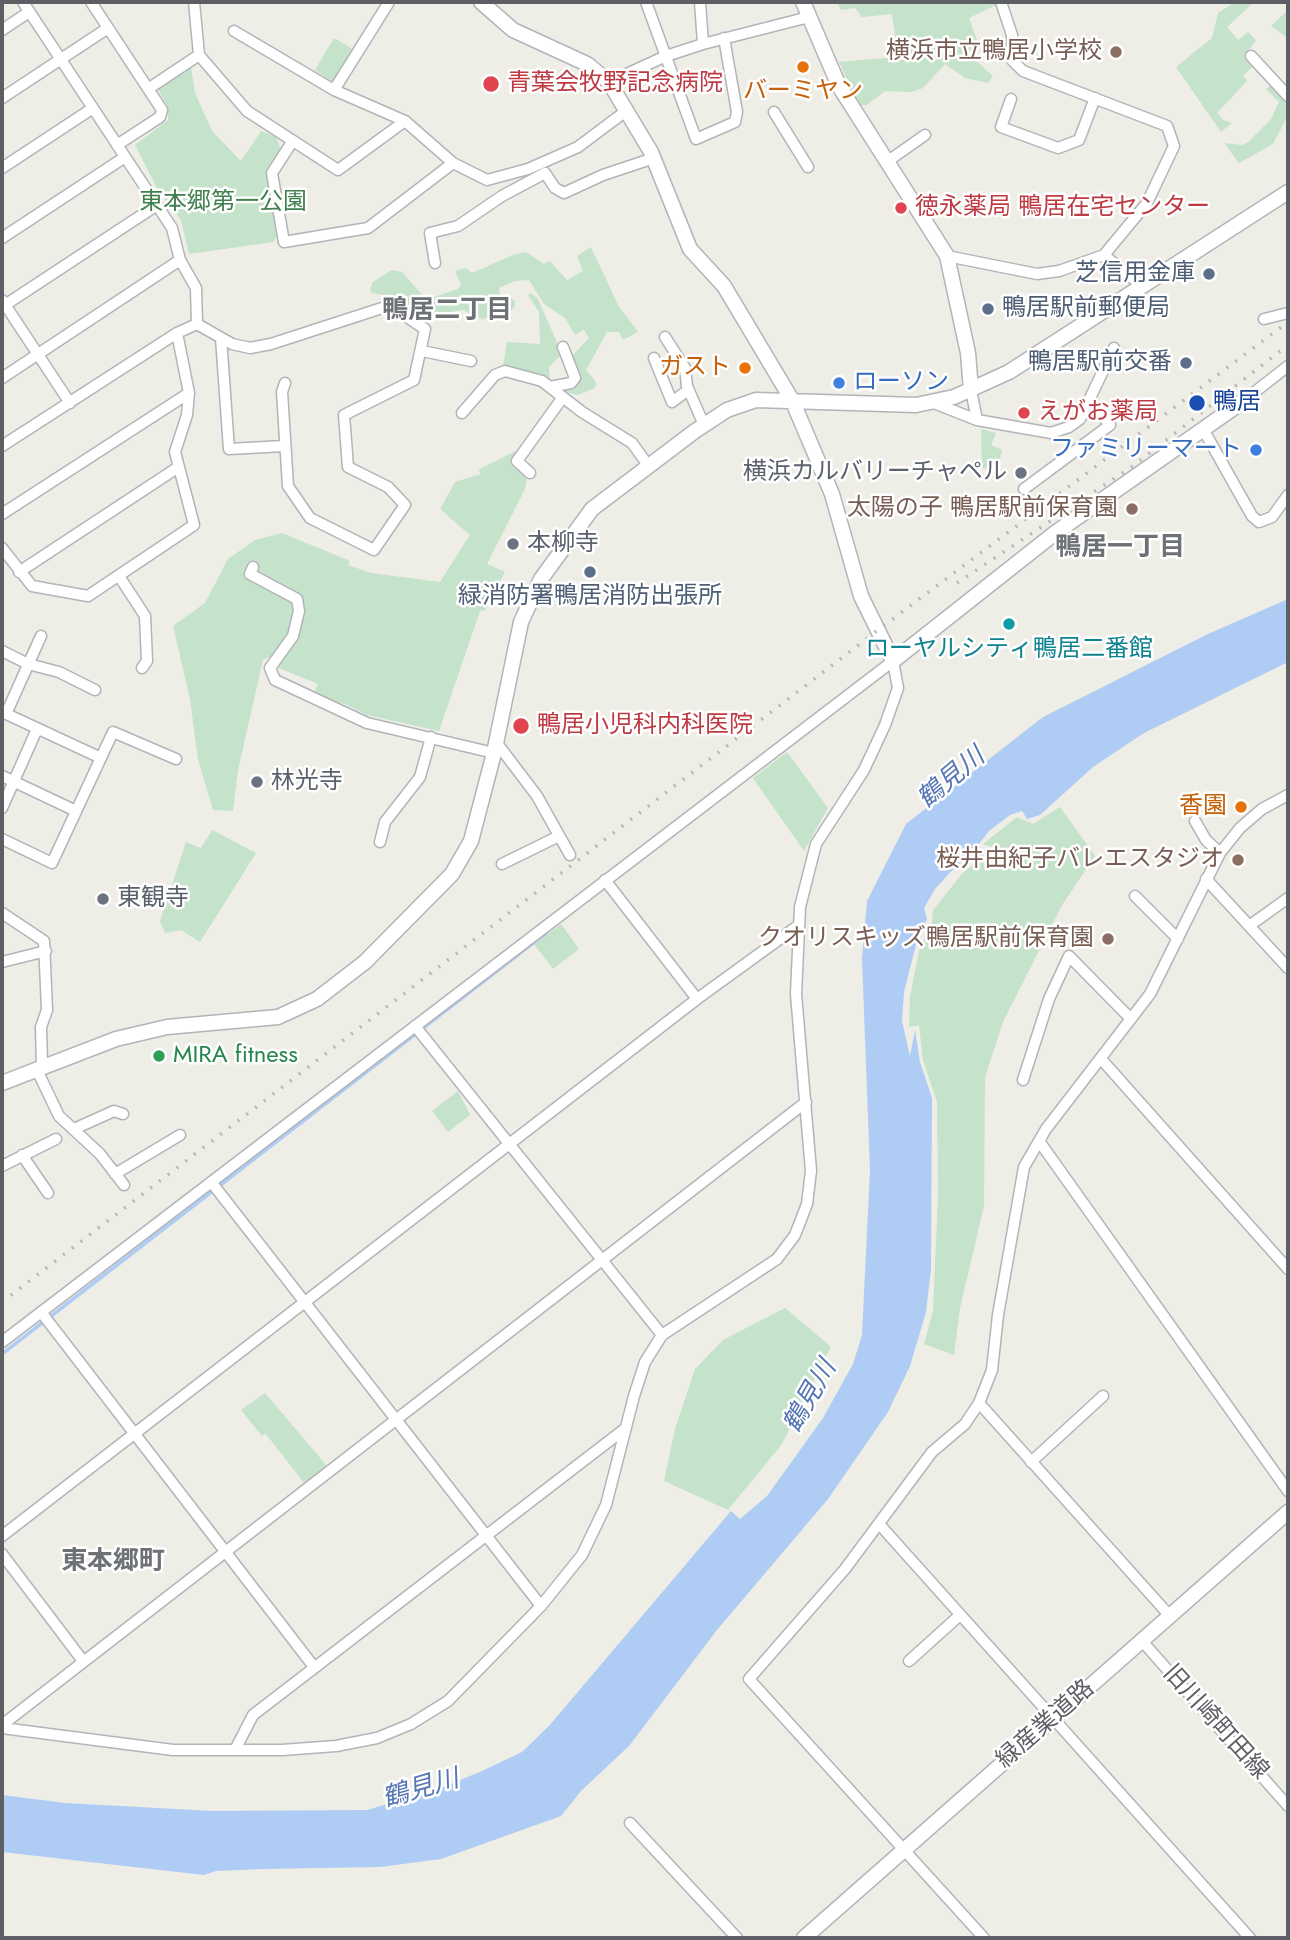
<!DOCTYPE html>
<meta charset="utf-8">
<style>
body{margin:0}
#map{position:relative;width:1290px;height:1940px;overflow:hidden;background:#eeede6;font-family:Jost,sans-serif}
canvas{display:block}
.frame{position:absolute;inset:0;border:4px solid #5d5f64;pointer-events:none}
</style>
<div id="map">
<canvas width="1290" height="1940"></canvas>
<div class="frame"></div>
</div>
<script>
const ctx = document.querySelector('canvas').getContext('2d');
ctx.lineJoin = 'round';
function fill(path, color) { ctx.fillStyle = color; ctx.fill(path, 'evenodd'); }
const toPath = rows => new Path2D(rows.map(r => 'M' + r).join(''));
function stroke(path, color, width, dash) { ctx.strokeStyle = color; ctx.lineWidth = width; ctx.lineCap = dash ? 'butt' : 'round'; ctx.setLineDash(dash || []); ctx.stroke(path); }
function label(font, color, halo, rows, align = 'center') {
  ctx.font = font + ' Jost,"Noto Sans JP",sans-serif'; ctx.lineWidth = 5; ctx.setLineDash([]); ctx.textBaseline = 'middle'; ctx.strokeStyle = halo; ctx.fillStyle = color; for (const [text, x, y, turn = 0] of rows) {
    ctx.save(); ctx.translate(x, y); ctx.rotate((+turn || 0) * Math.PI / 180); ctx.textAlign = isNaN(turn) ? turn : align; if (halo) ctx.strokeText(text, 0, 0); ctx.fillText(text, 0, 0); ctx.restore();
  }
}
fill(toPath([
 [837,2,994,2,996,5,969,18,979,46,966,52,993,76,988,83,965,78,945,64,923,88,911,92,885,91,867,105,859,105,839,62,898,57,892,14,862,17,855,8,841,10],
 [1235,2,1252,4,1227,27,1238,40,1248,32,1256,40,1246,54,1255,64,1243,76,1247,81,1217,113,1223,120,1232,123,1221,132,1176,67,1212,38,1218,13],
 [1288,10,1288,38,1271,26],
 [334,38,354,50,333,82,315,70],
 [191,67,195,93,212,131,241,161,261,131,276,137,281,150,268,173,279,234,273,242,189,254,181,220,159,192,135,145,168,120,168,108,157,87],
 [1270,86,1288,100,1286,108,1288,115,1273,144,1239,163,1224,143,1242,145,1248,142,1271,119,1279,102,1266,89],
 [591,247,618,305,638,332,623,340,619,332,607,332,586,370,596,382,595,388,577,395,558,390,571,388,570,358,589,338,584,330,575,335,565,318,544,304,529,280,515,281,499,288,500,296,507,296,515,301,515,306,511,311,482,319,463,310,423,316,391,296,372,293,370,289,373,282,392,270,402,272,424,297,434,297,458,289,461,284,455,271,466,268,472,273,513,255,526,252,544,264,550,261,567,280,583,271,577,256],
 [531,293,538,299,562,354,549,367,550,382,503,367,507,342,540,344,539,312,528,295],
 [981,429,996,433,991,445,1002,450,997,471,982,468],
 [516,451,527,476,525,489,487,564,505,572,485,610,480,611,439,731,367,715,347,705,313,695,318,684,274,666,274,655,263,660,238,770,233,811,213,810,198,759,190,699,173,626,205,603,228,559,255,540,282,533,350,561,348,565,371,573,440,582,470,535,440,509,455,482,481,474,478,470],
 [787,752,828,808,804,851,753,778],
 [1060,807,1095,856,1062,905,1003,1022,985,1077,984,1206,960,1308,954,1355,924,1344,933,1311,938,1196,937,1102,923,1060,919,1025,909,1027,910,997,919,951,932,922,933,910,962,874,994,848,983,844,1017,817,1033,824],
 [212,830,256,853,200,942,181,930,165,933,160,921,186,842,201,848],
 [561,924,579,949,553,969,534,944],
 [458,1091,470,1115,448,1132,432,1111],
 [785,1308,831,1347,782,1444,728,1510,664,1481,675,1429,695,1369,723,1340],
 [265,1393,327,1466,305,1484,265,1433,262,1436,241,1410]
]), '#c5e2ca');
fill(toPath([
 [1288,599,1288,662,1144,733,1093,767,1040,815,1027,819,1022,811,1010,815,989,831,975,849,977,852,986,849,984,855,974,862,969,860,958,864,935,889,924,908,927,919,916,945,904,992,902,1021,910,1056,915,1030,920,1062,932,1098,931,1270,926,1312,910,1366,888,1412,828,1499,717,1630,629,1746,581,1791,561,1816,441,1859,380,1867,262,1869,216,1871,204,1875,2,1852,2,1795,65,1803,212,1811,367,1810,436,1790,482,1771,522,1752,549,1726,731,1511,740,1519,767,1496,823,1418,853,1364,862,1335,870,1170,862,959,867,901,906,824,1043,717,1208,634]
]), '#afccf4');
stroke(toPath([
 [2,1354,546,933]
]), '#afccf4', 3.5);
const minor = toPath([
 [23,2,172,228,180,260,196,288,197,324,232,344,250,348,271,344,382,308,395,309,425,329,414,380,344,415,348,467,388,487,405,505,374,550,310,518,288,486,282,392,285,383],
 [91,2,162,110,160,117,117,145],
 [194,2,199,55,247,111,338,170,405,121],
 [646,2,696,139,735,122,737,112,724,38],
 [700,2,703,44],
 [2,30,29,12],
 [234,31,334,90,405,121,453,163,487,180,528,169,578,147,626,111],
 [1251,56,1288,96],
 [609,82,666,56,703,44,809,17],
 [148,89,199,55],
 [334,90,389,2],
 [2,98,108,28],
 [1011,99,1001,127,1058,148,1079,140,1095,98],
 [774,112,808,167],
 [292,142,272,173,284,242,368,228,453,163],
 [888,161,925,135],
 [2,168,93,108],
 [2,238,125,157],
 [1104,255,1142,286],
 [947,256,1037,274,1059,271,1104,255,1147,203,1174,146,1167,126,1023,71,1012,60,1012,35,1001,2],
 [435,263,430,233,458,226,502,196,545,173,555,188,564,193,603,175,654,158],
 [2,300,70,403],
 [2,307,157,205],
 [1264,319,1288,313],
 [665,337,685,368,687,386,704,425],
 [221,338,229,449,284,446],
 [422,351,471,361],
 [654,358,672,402,688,390],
 [2,378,180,260],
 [550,387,571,383,575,378,563,347],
 [971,390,977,420],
 [1242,402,1288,366],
 [934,403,977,420,1051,433,1069,427,1080,419,1114,348],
 [462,413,495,375,505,371,542,381,582,412,632,443,648,465],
 [1203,429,1252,516,1259,522,1272,517,1288,495],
 [2,446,177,333,197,324],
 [530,473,517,461,563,397],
 [1024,489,1110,425,1089,400],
 [2,514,189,393],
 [2,548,32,586,88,596,194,525,175,452,187,415,189,393,177,333],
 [253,567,250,574,297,599,299,611,293,636,270,668,275,680,367,723,494,753],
 [19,572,177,468],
 [119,576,145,616,147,661,142,668],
 [2,651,28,664,59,672,95,690],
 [2,712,101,758],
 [6,714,41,636],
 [496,742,537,796,570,855],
 [2,776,76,811],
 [2,808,37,729],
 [1195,821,1206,840,1220,853],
 [2,839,52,863,113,732,176,759],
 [380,842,385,822,420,777,431,737],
 [502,864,559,836],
 [1206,879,1288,968],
 [605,880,697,999],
 [1135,896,1178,939],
 [2,913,44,941,47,1010,41,1027,42,1066],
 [1249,926,1288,898],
 [2,962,46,951],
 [415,1026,662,1335],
 [1102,1060,1288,1269],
 [36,1068,59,1116,100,1154,124,1185],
 [1023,1080,1049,999,1069,956,1131,1019],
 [74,1129,114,1111,123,1114],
 [1039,1141,1288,1491],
 [22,1155,48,1193],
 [2,1166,56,1139],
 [115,1174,180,1135],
 [212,1183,541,1606],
 [41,1312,314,1667],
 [2,1342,893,661,898,688,885,725,864,770,816,844,800,907,796,994,811,1171,807,1204,795,1235,777,1259,662,1335,645,1362,634,1396,606,1505,582,1555,541,1606,448,1701,411,1724,377,1738,336,1746,282,1750,173,1750,2,1728],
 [979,1403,1170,1616],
 [1031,1462,1103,1396],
 [880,1525,1250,1938],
 [2,1536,697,999,799,925],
 [2,1554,83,1661],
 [1142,1641,1288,1806],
 [909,1661,960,1615],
 [2,1725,806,1102],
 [235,1750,253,1715,626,1428],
 [630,1823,737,1938],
 [984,1938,749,1679,845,1569,932,1452,965,1424,979,1403,992,1370,998,1315,1024,1167,1046,1129,1150,994,1220,853,1240,828,1262,809,1288,795]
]);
const tertiary = toPath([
 [481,2,513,30,587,64,609,82,651,152,690,249,724,286,792,400,832,494,861,596,893,661,1055,533,1242,402],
 [803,2,839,86,947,256,968,353,971,390],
 [2,1083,116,1039,167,1027,278,1017,317,999,365,962,452,874,471,841,494,753,521,622,541,579,592,509,695,431,727,410,756,400,916,405,954,397,1009,372,1288,192],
 [804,1938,1288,1512]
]);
stroke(minor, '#b3b4b9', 13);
stroke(tertiary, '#b3b4b9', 17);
stroke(minor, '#fff', 10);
stroke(tertiary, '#fff', 14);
stroke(toPath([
 [957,583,1133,466,1288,345],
 [2,1302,878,630,1288,322]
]), '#b5b6b6', 3.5, [2, 9]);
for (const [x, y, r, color] of [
 [1116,52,7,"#8d6e63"],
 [803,67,7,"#e8710a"],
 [491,84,9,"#e0444e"],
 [901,208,7,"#e0444e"],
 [1209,274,7,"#5c6f8a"],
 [988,309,7,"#5c6f8a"],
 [1186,363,7,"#5c6f8a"],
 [745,368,7,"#e8710a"],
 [839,383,7,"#3f7fe0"],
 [1197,403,9,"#1a4fb4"],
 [1024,413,7,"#e0444e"],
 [1256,450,7,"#3f7fe0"],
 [1021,473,7,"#6b7280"],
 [1132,509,7,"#8d6e63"],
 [513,544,7,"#6b7280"],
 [590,572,7,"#5c6f8a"],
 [1009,624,7,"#0f9aa8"],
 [521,726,9,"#e0444e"],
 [257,782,7,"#6b7280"],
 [1241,807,7,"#e8710a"],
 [1238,860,7,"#8d6e63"],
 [103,899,7,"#6b7280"],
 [1108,939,7,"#8d6e63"],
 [159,1056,7,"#2e9e5b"]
]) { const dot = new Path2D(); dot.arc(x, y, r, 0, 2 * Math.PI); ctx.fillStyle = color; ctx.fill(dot); stroke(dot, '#fff', 2.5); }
label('24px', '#785e54', '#fff', [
 ["横浜市立鴨居小学校",1102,52],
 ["太陽の子 鴨居駅前保育園",1118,509],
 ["桜井由紀子バレエスタジオ",1224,860],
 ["クオリスキッズ鴨居駅前保育園",1094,939]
], 'right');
label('24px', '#be3a42', '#fff', [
 ["青葉会牧野記念病院",507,84],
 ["徳永薬局 鴨居在宅センター",915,208],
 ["えがお薬局",1038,413],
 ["鴨居小児科内科医院",537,726]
], 'left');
label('24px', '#c56008', '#fff', [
 ["バーミヤン",803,92,"center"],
 ["ガスト",731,368],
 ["香園",1227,807]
], 'right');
label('24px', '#41804d', '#fff', [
 ["東本郷第一公園",223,203]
]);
label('24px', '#4e5e75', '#fff', [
 ["芝信用金庫",1195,274],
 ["鴨居駅前郵便局",1002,309,"left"],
 ["鴨居駅前交番",1172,363],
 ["緑消防署鴨居消防出張所",590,597,"center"]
], 'right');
label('24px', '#366cbe', '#fff', [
 ["ローソン",853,383],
 ["ファミリーマート",1242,450,"right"]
], 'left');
label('24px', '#164399', '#fff', [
 ["鴨居",1213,403]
], 'left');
label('24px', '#5b616d', '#fff', [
 ["横浜カルバリーチャペル",1007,473,"right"],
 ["本柳寺",527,544],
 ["林光寺",271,782],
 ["東観寺",117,899]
], 'left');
label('24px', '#0d838f', '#fff', [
 ["ローヤルシティ鴨居二番館",1009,650]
]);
label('24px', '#27864d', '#fff', [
 ["MIRA fitness",173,1056]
], 'left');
label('24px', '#5d5f64', '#fff', [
 ["旧川崎町田線",1215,1723,48],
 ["緑産業道路",1046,1725,-41]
]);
label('bold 26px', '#6e7176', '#fff', [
 ["鴨居二丁目",447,312],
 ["鴨居一丁目",1120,549],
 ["東本郷町",113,1563]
]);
label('italic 26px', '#5576b4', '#fff', [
 ["鶴見川",952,779,-40],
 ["鶴見川",811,1397,-60],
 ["鶴見川",421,1790,-16]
]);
</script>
